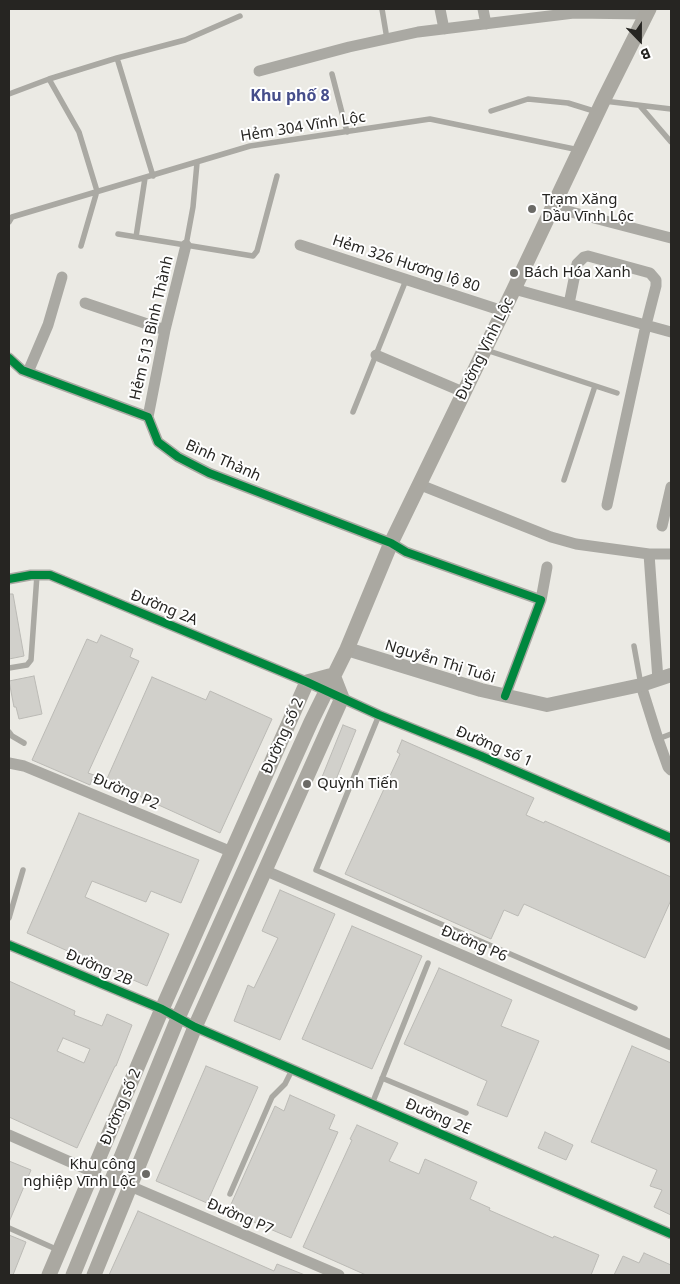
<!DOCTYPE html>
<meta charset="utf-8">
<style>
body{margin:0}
#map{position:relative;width:680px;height:1284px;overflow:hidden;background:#ebeae4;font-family:"Noto Sans",sans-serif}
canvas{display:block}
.frame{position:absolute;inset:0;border:10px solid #262522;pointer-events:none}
.north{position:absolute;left:615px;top:15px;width:50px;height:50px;-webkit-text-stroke:4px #fff;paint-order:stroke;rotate:158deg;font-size:14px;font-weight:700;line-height:20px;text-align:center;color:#262522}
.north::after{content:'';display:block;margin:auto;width:18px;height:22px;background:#262522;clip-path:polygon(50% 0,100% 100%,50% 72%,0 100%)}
</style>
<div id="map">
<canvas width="680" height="1284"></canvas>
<div class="frame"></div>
<div class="north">B</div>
</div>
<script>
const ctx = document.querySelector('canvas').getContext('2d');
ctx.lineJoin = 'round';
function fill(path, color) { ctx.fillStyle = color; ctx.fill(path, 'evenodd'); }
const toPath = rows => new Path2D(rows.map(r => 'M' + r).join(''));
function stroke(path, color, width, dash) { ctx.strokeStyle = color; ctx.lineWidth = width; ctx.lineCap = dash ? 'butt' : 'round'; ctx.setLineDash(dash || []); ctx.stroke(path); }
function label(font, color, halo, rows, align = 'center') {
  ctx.font = font + ' "Noto Sans",sans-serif'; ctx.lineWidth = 4; ctx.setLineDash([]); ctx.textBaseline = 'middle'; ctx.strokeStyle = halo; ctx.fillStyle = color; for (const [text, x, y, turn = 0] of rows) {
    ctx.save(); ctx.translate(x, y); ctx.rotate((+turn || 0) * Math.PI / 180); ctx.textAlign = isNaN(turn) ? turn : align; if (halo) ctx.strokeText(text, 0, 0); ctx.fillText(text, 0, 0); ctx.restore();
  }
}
const building = toPath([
 [9,594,13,594,24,656,9,659,9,594],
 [101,635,133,649,130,657,139,661,88,773,94,775,90,785,32,760,87,639,97,643,101,635],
 [34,676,42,714,19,719,16,707,14,707,9,681,34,676],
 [152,677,206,700,210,691,272,719,220,833,106,781,152,677],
 [343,725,356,730,333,787,320,782,343,725],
 [402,740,534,798,526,815,544,823,545,821,671,877,671,900,645,958,524,904,518,916,504,910,491,939,345,874,400,754,397,752,402,740],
 [79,813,199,860,181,903,151,891,146,902,92,881,85,897,169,934,147,986,27,933,79,813],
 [280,890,335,914,280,1040,234,1021,248,985,254,988,278,938,262,931,280,890],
 [352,926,422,956,372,1069,302,1039,352,926],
 [439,968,512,1000,501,1026,539,1041,507,1117,477,1105,487,1081,404,1044,439,968],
 [9,981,75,1011,74,1015,102,1026,107,1014,132,1025,116,1066,115,1066,77,1148,9,1117,9,981],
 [63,1038,90,1049,84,1063,57,1051,63,1038],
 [632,1046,671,1063,671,1215,654,1207,662,1190,650,1186,657,1170,591,1142,632,1046],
 [206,1066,258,1087,207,1203,156,1181,206,1066],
 [290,1095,335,1115,329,1129,338,1132,291,1238,228,1211,275,1106,284,1111,290,1095],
 [357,1125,398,1143,389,1161,419,1174,425,1159,477,1182,470,1199,490,1208,489,1210,553,1238,554,1236,599,1255,591,1275,366,1275,303,1247,352,1140,350,1139,357,1125],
 [545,1132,573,1145,566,1160,538,1148,545,1132],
 [9,1161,31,1170,9,1222,9,1161],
 [138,1211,274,1271,277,1264,305,1275,109,1275,138,1211],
 [9,1235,26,1242,13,1275,9,1275,9,1235],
 [644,1253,671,1265,671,1275,614,1275,623,1256,639,1263,644,1253]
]);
fill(building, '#d1d0cb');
stroke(building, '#bbbab5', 1);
stroke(toPath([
 [382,9,387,39],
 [117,58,153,176],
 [332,74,347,132],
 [49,79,79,132,97,191,81,246],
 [9,94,49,79,117,58,185,40,240,16],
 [604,101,671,109],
 [640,106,671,142],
 [491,111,528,99,568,103,597,112],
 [9,222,12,217,250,146,430,119,579,150],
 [118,234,253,256,257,251,277,176],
 [136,237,145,178],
 [186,245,193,207,197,163],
 [486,350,617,393],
 [353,412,406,280],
 [564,480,595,386],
 [634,646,641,685],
 [9,668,27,665,31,660,37,575],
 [379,715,316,870,635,1008],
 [9,732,12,736,24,743],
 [658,739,671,734],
 [9,918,23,870],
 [382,1078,466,1113],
 [372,1104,428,963],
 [230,1194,272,1097,285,1084,293,1068],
 [9,1228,58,1250]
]), '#aaa9a3', 5.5);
stroke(toPath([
 [440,9,444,29],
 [483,9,486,24],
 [259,71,349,47,418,32,574,13,647,14],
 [552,207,671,238],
 [300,245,503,311],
 [514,289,671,332],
 [85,303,165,330],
 [569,304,577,264,584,257,588,256,650,273,656,280,656,286,646,325,607,505],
 [376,355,463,392],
 [9,358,22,370,148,417,158,442,178,457,209,473,391,543,406,552,541,600,505,696],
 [28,372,48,325,62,277],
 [148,417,165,330,186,245],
 [418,484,551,537,576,544,649,554,671,554],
 [662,526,671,487],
 [649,554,658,680],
 [9,579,31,575,50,575,307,682,379,715,481,756,671,838],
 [541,600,547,567],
 [641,685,658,739,668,767,671,770],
 [9,763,24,766,232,852],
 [264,870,671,1045],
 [9,945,162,1009,195,1027,671,1234],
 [9,1135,93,1172],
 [130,1186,339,1275]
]), '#aaa9a3', 11);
stroke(toPath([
 [347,649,481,690,547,705,641,685,671,675]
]), '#aaa9a3', 14);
stroke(toPath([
 [49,1275,162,1009,307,682,333,675],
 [73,1275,178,1018,311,722,347,649,391,543,514,289,603,101,649,9],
 [94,1275,195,1027,342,698,333,675]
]), '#aaa8a1', 15);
stroke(toPath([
 [9,358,22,370,148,417,158,442,178,457,209,473,391,543,406,552,541,600,505,696],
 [9,579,31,575,50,575,307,682,379,715,481,756,671,838],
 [9,945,162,1009,195,1027,671,1234]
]), '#00873e', 8);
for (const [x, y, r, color] of [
 [532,209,5,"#6b6a66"],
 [514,273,5,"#6b6a66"],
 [307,784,5,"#6b6a66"],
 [146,1174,5,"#6b6a66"]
]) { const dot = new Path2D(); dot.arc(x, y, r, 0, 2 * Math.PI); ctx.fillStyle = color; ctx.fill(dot); stroke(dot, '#fff', 2); }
label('15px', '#262522', '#fff', [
 ["Hẻm 304 Vĩnh Lộc",303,127,-9],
 ["Hẻm 326 Hương lộ 80",406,264,18],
 ["Hẻm 513 Bình Thành",152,328,-77],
 ["Đường Vĩnh Lộc",485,349,-64],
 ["Bình Thành",223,461,24],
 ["Đường 2A",164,608,22],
 ["Nguyễn Thị Tuôi",440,662,17],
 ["Đường số 2",283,736,-66],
 ["Đường số 1",494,747,23],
 ["Đường P2",126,792,23],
 ["Đường P6",474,944,23],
 ["Đường 2B",99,968,23],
 ["Đường số 2",121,1107,-67],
 ["Đường 2E",438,1117,23],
 ["Đường P7",240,1217,23]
]);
label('15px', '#262522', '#fff', [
 ["Trạm Xăng",542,200],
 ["Dầu Vĩnh Lộc",542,217],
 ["Bách Hóa Xanh",524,273],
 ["Quỳnh Tiến",317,784],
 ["Khu công",136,1165,"right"],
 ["nghiệp Vĩnh Lộc",136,1182,"right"]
], 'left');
label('bold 16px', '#464e8b', '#fff', [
 ["Khu phố 8",290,96]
]);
</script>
